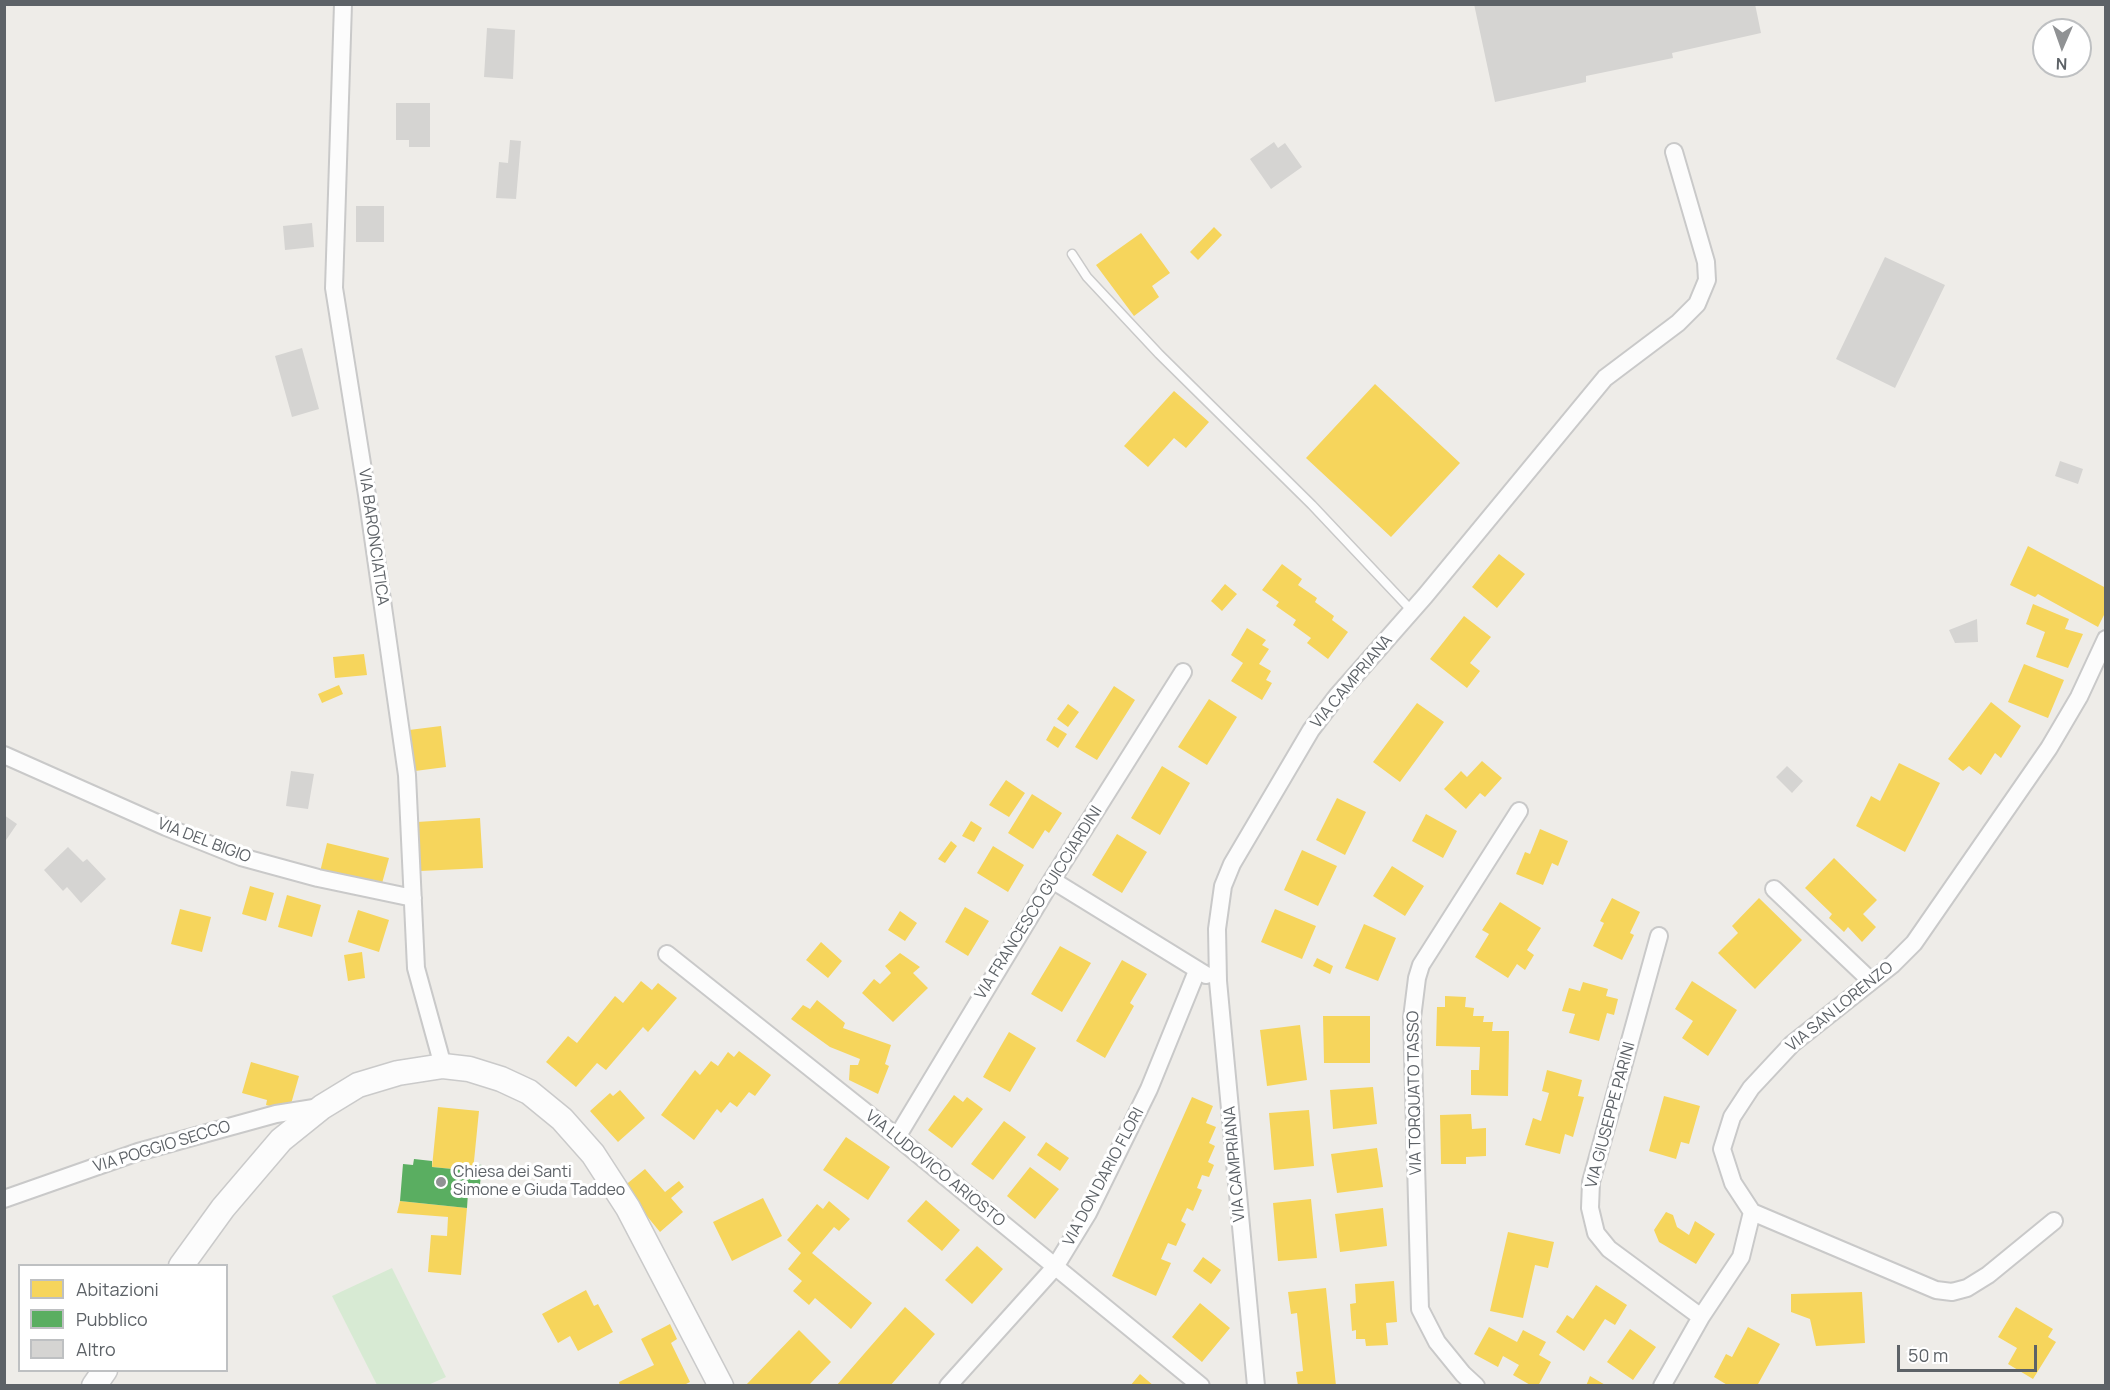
<!DOCTYPE html>
<style>
body{margin:0}
#map{position:relative;width:2110px;height:1390px;overflow:hidden;background:#eeece8;font-family:Manrope,sans-serif}
canvas{display:block}
.frame{position:absolute;inset:0;border:6px solid #5d6267;pointer-events:none}
.legend{position:absolute;left:18px;top:1264px;width:210px;height:108px;box-sizing:border-box;background:#fff;border:2px solid #bec0c2;margin:0;padding:8px 10px;list-style:none;font-size:18px;color:#5d6267}
.legend li{display:flex;align-items:center;gap:12px;height:30px}
.legend b{width:30px;border:2px solid #bec0c2}
.north{position:absolute;left:2032px;top:18px;width:60px;height:60px;box-sizing:border-box;background:#fff;border:2px solid #bec0c2;border-radius:50%;rotate:182deg;font-size:16px;font-weight:700;line-height:24px;text-align:center;color:#5d6267}
.north::after{content:'';display:block;margin:auto;width:21px;height:27px;background:#909294;clip-path:polygon(50% 0,100% 100%,50% 72%,0 100%)}
.scale{position:absolute;left:1897px;top:1345px;width:140px;height:27px;box-sizing:border-box;border:3px solid #5d6267;border-top:0;padding-left:8px;font-size:18px;line-height:21px;white-space:nowrap;color:#5d6267;-webkit-text-stroke:4px #fff;paint-order:stroke}
</style>
<div id="map">
<canvas width="2110" height="1390"></canvas>
<div class="frame"></div>
<ul class="legend">
<li><b style="height:16px;background:#f6d55c"></b>Abitazioni</li>
<li><b style="height:16px;background:#5aae61"></b>Pubblico</li>
<li><b style="height:16px;background:#d5d4d2"></b>Altro</li>
</ul>
<div class="north">N</div>
<div class="scale">50 m</div>
</div>
<script>
const ctx = document.querySelector('canvas').getContext('2d');
ctx.lineJoin = 'round';
function fill(path, color) { ctx.fillStyle = color; ctx.fill(path, 'evenodd'); }
const toPath = rows => new Path2D(rows.map(r => 'M' + r).join(''));
function stroke(path, color, width, dash) { ctx.strokeStyle = color; ctx.lineWidth = width; ctx.lineCap = dash ? 'butt' : 'round'; ctx.setLineDash(dash || []); ctx.stroke(path); }
function label(font, color, halo, rows, align = 'center') {
  ctx.font = font + ' Manrope,sans-serif'; ctx.lineWidth = 6; ctx.setLineDash([]); ctx.textBaseline = 'middle'; ctx.strokeStyle = halo; ctx.fillStyle = color; for (const [text, x, y, turn = 0] of rows) {
    ctx.save(); ctx.translate(x, y); ctx.rotate((+turn || 0) * Math.PI / 180); ctx.textAlign = isNaN(turn) ? turn : align; if (halo) ctx.strokeText(text, 0, 0); ctx.fillText(text, 0, 0); ctx.restore();
  }
}
fill(toPath([
 [392,1268,446,1377,428,1385,377,1385,332,1296]
]), '#d7ead3');
fill(toPath([
 [1214,227,1222,235,1198,260,1190,252],
 [1141,233,1170,273,1152,286,1159,297,1134,316,1096,265],
 [1375,384,1460,463,1391,537,1306,458],
 [1174,391,1209,422,1186,448,1174,438,1148,467,1124,446],
 [2028,546,2106,588,2106,611,2098,627,2038,594,2035,597,2010,585],
 [1499,554,1525,574,1497,608,1472,587],
 [1282,564,1302,579,1298,585,1317,598,1315,602,1334,616,1332,620,1348,632,1328,659,1307,643,1311,638,1293,625,1296,620,1276,606,1279,602,1262,590],
 [1225,584,1237,594,1222,611,1211,601],
 [2033,604,2069,619,2065,629,2083,634,2068,668,2036,657,2045,632,2026,624],
 [1464,616,1491,637,1470,663,1480,671,1467,688,1430,659],
 [1247,628,1266,640,1262,645,1269,649,1259,664,1271,671,1266,680,1272,683,1262,700,1231,681,1243,663,1231,655],
 [364,654,367,675,335,678,333,657],
 [2024,664,2064,680,2048,718,2008,702],
 [339,685,343,694,322,703,318,694],
 [1114,686,1135,700,1097,760,1075,747],
 [1209,699,1237,717,1207,765,1178,747],
 [1991,702,2021,726,2001,758,1995,753,1981,775,1969,766,1963,771,1948,759],
 [1417,703,1444,722,1400,782,1373,762],
 [1068,704,1079,712,1068,727,1057,719],
 [441,726,446,767,415,771,409,730],
 [1054,726,1067,734,1058,748,1046,740],
 [1482,761,1502,778,1485,797,1480,793,1466,809,1444,789,1461,771,1467,777],
 [1899,763,1940,783,1905,852,1856,826,1871,796,1880,801],
 [1162,766,1190,783,1160,835,1131,818],
 [1006,780,1025,793,1009,817,989,805],
 [1032,794,1062,813,1049,833,1045,830,1033,849,1008,833],
 [1337,798,1366,812,1345,855,1316,840],
 [1426,814,1457,831,1443,858,1412,841],
 [480,818,483,868,420,871,417,822],
 [971,821,982,828,974,842,962,836],
 [1540,829,1568,841,1558,866,1552,863,1543,885,1516,874,1525,852,1530,854],
 [1117,834,1147,852,1122,893,1092,875],
 [951,841,957,846,945,863,938,859],
 [327,843,389,858,381,887,320,872],
 [993,846,1024,865,1008,892,977,873],
 [1302,850,1337,866,1318,906,1284,890],
 [1834,858,1877,900,1863,914,1876,927,1862,942,1848,927,1844,932,1829,918,1832,914,1805,888],
 [1392,866,1424,886,1405,916,1373,896],
 [250,886,274,893,266,921,242,914],
 [287,895,321,905,312,937,278,927],
 [1612,898,1640,912,1630,933,1634,935,1622,960,1593,946,1604,923,1600,921],
 [1759,898,1802,940,1755,989,1718,953,1738,933,1732,926],
 [1500,902,1541,928,1527,950,1534,955,1525,970,1517,964,1508,978,1475,957,1489,934,1482,930],
 [965,907,989,921,968,956,945,942],
 [180,909,211,917,202,952,171,944],
 [1275,909,1316,926,1302,959,1261,942],
 [358,910,389,920,379,952,348,942],
 [900,911,917,923,905,941,888,930],
 [1364,924,1396,938,1378,981,1345,968],
 [821,942,842,961,828,978,806,960],
 [1060,946,1091,963,1062,1012,1031,994],
 [362,952,365,978,348,981,344,955],
 [900,953,920,967,913,973,928,988,893,1022,862,993,874,979,880,984,891,973,885,966],
 [1317,958,1333,966,1330,974,1313,966],
 [1122,960,1147,974,1130,1003,1134,1006,1105,1058,1076,1041],
 [641,981,652,990,658,983,677,998,648,1032,643,1027,606,1070,597,1063,576,1087,546,1062,568,1036,577,1043,615,996,623,1003],
 [1692,981,1737,1010,1708,1056,1682,1038,1693,1021,1675,1009],
 [1583,982,1608,989,1606,996,1618,999,1614,1015,1607,1013,1599,1041,1569,1033,1575,1014,1562,1011,1569,988,1580,991],
 [1445,996,1466,997,1465,1007,1474,1008,1473,1016,1484,1016,1483,1022,1493,1022,1492,1031,1509,1031,1508,1096,1471,1095,1471,1070,1479,1070,1480,1047,1436,1046,1437,1007,1445,1007],
 [817,1000,845,1023,843,1028,891,1045,885,1064,889,1066,878,1094,849,1080,850,1065,858,1065,860,1059,830,1047,791,1019,803,1005,810,1009],
 [1323,1016,1370,1016,1370,1063,1324,1063],
 [1300,1025,1307,1080,1267,1086,1260,1030],
 [1009,1032,1036,1048,1010,1092,983,1077],
 [739,1051,771,1075,755,1096,749,1092,737,1107,730,1102,721,1113,717,1109,694,1140,661,1115,695,1070,700,1075,711,1061,718,1066,728,1052,734,1057],
 [251,1062,299,1076,289,1111,266,1105,267,1100,242,1093],
 [1547,1070,1582,1080,1578,1096,1584,1097,1573,1137,1565,1134,1560,1154,1525,1145,1533,1118,1541,1121,1549,1093,1542,1091],
 [1373,1087,1377,1124,1333,1129,1330,1090],
 [620,1090,645,1118,618,1142,590,1111,610,1093,613,1096],
 [954,1095,963,1102,967,1097,983,1109,952,1148,928,1130],
 [1664,1096,1700,1106,1689,1144,1681,1142,1676,1159,1649,1151],
 [1192,1097,1213,1106,1206,1123,1216,1127,1209,1143,1215,1146,1208,1162,1214,1165,1209,1177,1202,1175,1197,1188,1202,1190,1193,1211,1187,1208,1181,1221,1186,1224,1176,1246,1168,1243,1161,1259,1171,1263,1156,1296,1112,1276],
 [438,1107,479,1111,473,1171,432,1167],
 [1309,1110,1314,1166,1274,1170,1269,1113],
 [1471,1114,1472,1129,1486,1128,1486,1156,1466,1157,1466,1164,1441,1164,1440,1115],
 [1004,1121,1026,1137,993,1180,971,1164],
 [846,1137,890,1167,868,1200,823,1170],
 [1046,1142,1069,1158,1060,1171,1037,1155],
 [1377,1148,1383,1187,1337,1193,1331,1154],
 [1030,1167,1059,1189,1035,1219,1007,1196],
 [645,1169,665,1192,679,1181,684,1187,671,1198,683,1212,660,1232,623,1187],
 [763,1198,782,1236,732,1261,713,1222],
 [1311,1199,1317,1258,1278,1261,1273,1203],
 [926,1200,960,1230,942,1251,907,1221],
 [400,1201,467,1208,461,1275,428,1272,431,1235,447,1236,448,1217,397,1213],
 [829,1201,850,1219,839,1231,834,1227,812,1253,872,1303,851,1329,815,1298,809,1305,793,1291,802,1281,788,1269,801,1253,787,1240,817,1204,823,1209],
 [1383,1208,1387,1246,1340,1252,1335,1214],
 [1666,1212,1673,1215,1677,1227,1689,1235,1695,1221,1715,1234,1696,1264,1659,1242,1654,1230],
 [1508,1232,1554,1242,1548,1268,1535,1265,1523,1318,1490,1311],
 [977,1246,1003,1269,972,1304,945,1280],
 [1203,1257,1221,1270,1211,1284,1193,1271],
 [1394,1281,1397,1322,1386,1323,1388,1345,1366,1346,1365,1339,1356,1339,1356,1330,1352,1331,1350,1304,1356,1303,1355,1284],
 [1596,1285,1627,1305,1615,1325,1605,1319,1584,1351,1556,1332,1567,1315,1573,1319],
 [1326,1288,1336,1386,1298,1386,1296,1372,1303,1371,1297,1313,1291,1314,1288,1292],
 [586,1290,594,1306,598,1304,613,1332,578,1351,570,1336,558,1343,542,1314],
 [1862,1292,1865,1343,1816,1346,1810,1319,1791,1312,1791,1294],
 [1200,1303,1230,1328,1202,1362,1172,1337],
 [905,1307,935,1334,890,1386,836,1386],
 [2016,1307,2053,1329,2048,1337,2056,1342,2033,1379,2008,1364,2017,1348,1998,1337],
 [670,1324,677,1339,671,1343,690,1382,682,1386,620,1386,619,1382,654,1365,641,1339],
 [1489,1327,1517,1342,1523,1330,1546,1342,1539,1355,1551,1362,1538,1386,1532,1386,1513,1375,1519,1365,1503,1356,1498,1367,1474,1354],
 [1748,1327,1780,1344,1757,1386,1729,1386,1714,1377,1726,1354,1732,1357],
 [1630,1329,1656,1347,1633,1380,1607,1362],
 [799,1330,831,1362,809,1385,745,1386],
 [1140,1374,1154,1386,1130,1386],
 [1590,1376,1607,1386,1586,1386]
]), '#f6d55c');
fill(toPath([
 [414,1159,432,1161,432,1167,473,1171,473,1164,482,1165,479,1194,468,1193,467,1208,400,1201,403,1164,413,1165]
]), '#5aae61');
fill(toPath([
 [1474,4,1755,4,1761,33,1672,53,1673,58,1586,76,1586,82,1495,102],
 [487,28,515,30,513,79,484,77],
 [396,103,430,103,430,147,409,147,409,140,396,140],
 [510,140,521,141,516,199,496,198,499,162,508,163],
 [1274,142,1278,148,1285,143,1302,167,1271,189,1250,159],
 [356,206,384,206,384,242,356,242],
 [312,223,314,247,285,250,283,226],
 [1885,257,1945,285,1895,388,1836,359],
 [302,348,319,409,292,417,275,356],
 [2060,461,2083,469,2078,484,2055,476],
 [1977,619,1978,642,1955,643,1949,630],
 [1787,766,1803,781,1792,793,1776,777],
 [291,771,314,774,308,809,286,806],
 [4,815,17,824,4,843],
 [68,847,83,862,87,859,106,879,81,903,67,887,63,891,44,870]
]), '#d5d4d2');
const lane = toPath([
 [1072,254,1087,277,1159,354,1312,505,1412,611]
]);
const street = toPath([
 [343,4,334,288,367,495,407,775,416,968,443,1066],
 [4,755,166,827,241,857,318,878,413,898],
 [1052,880,1206,975],
 [1774,889,1871,981],
 [1659,936,1591,1182,1590,1208,1596,1233,1609,1249,1701,1317],
 [667,954,897,1137,1201,1386],
 [897,1137,1052,880,1183,672],
 [4,1199,138,1152,276,1114,320,1107],
 [2054,1221,1988,1275,1967,1288,1952,1292,1936,1290,1752,1212,1733,1183,1722,1149,1732,1117,1751,1088,1792,1044,1892,965,1914,943,2049,748,2079,697,2106,639],
 [948,1386,1055,1267,1088,1213,1149,1089,1197,971],
 [1256,1386,1218,981,1217,929,1223,886,1232,864,1311,730,1337,696,1425,596,1605,378,1678,323,1697,304,1707,280,1706,262,1674,152],
 [1476,1386,1463,1374,1437,1342,1420,1309,1412,1018,1417,978,1421,965,1519,811],
 [1662,1386,1701,1317,1741,1257,1752,1212]
]);
const secondary = toPath([
 [181,1266,223,1208,281,1140,322,1107,358,1085,398,1073,443,1066,469,1069,501,1079,529,1092,562,1119,593,1154,628,1208,721,1386],
 [94,1386,105,1370]
]);
stroke(lane, '#c9c9c9', 11);
stroke(street, '#c9c9c9', 20);
stroke(secondary, '#cacaca', 27);
stroke(lane, '#fcfcfc', 8);
stroke(street, '#fcfcfc', 16);
stroke(secondary, '#fcfcfc', 24);
for (const [x, y, r, color] of [
 [441,1182,6,"#909294"]
]) { const dot = new Path2D(); dot.arc(x, y, r, 0, 2 * Math.PI); ctx.fillStyle = color; ctx.fill(dot); stroke(dot, '#fff', 2); }
label('16px', '#5d6267', '#fff', [
 ["VIA BARONCIATICA",373,537,82],
 ["VIA CAMPRIANA",1352,682,-50],
 ["VIA DEL BIGIO",204,841,21],
 ["VIA FRANCESCO GUICCIARDINI",1039,903,-58],
 ["VIA SAN LORENZO",1840,1007,-39],
 ["VIA TORQUATO TASSO",1415,1093,-91],
 ["VIA GIUSEPPE PARINI",1611,1115,-75],
 ["VIA POGGIO SECCO",162,1147,-17],
 ["VIA CAMPRIANA",1235,1164,-95],
 ["VIA LUDOVICO ARIOSTO",935,1169,39],
 ["VIA DON DARIO FLORI",1104,1177,-62]
]);
label('16px', '#5d6267', '#fff', [
 ["Chiesa dei Santi",453,1173],
 ["Simone e Giuda Taddeo",453,1191]
], 'left');
</script>
